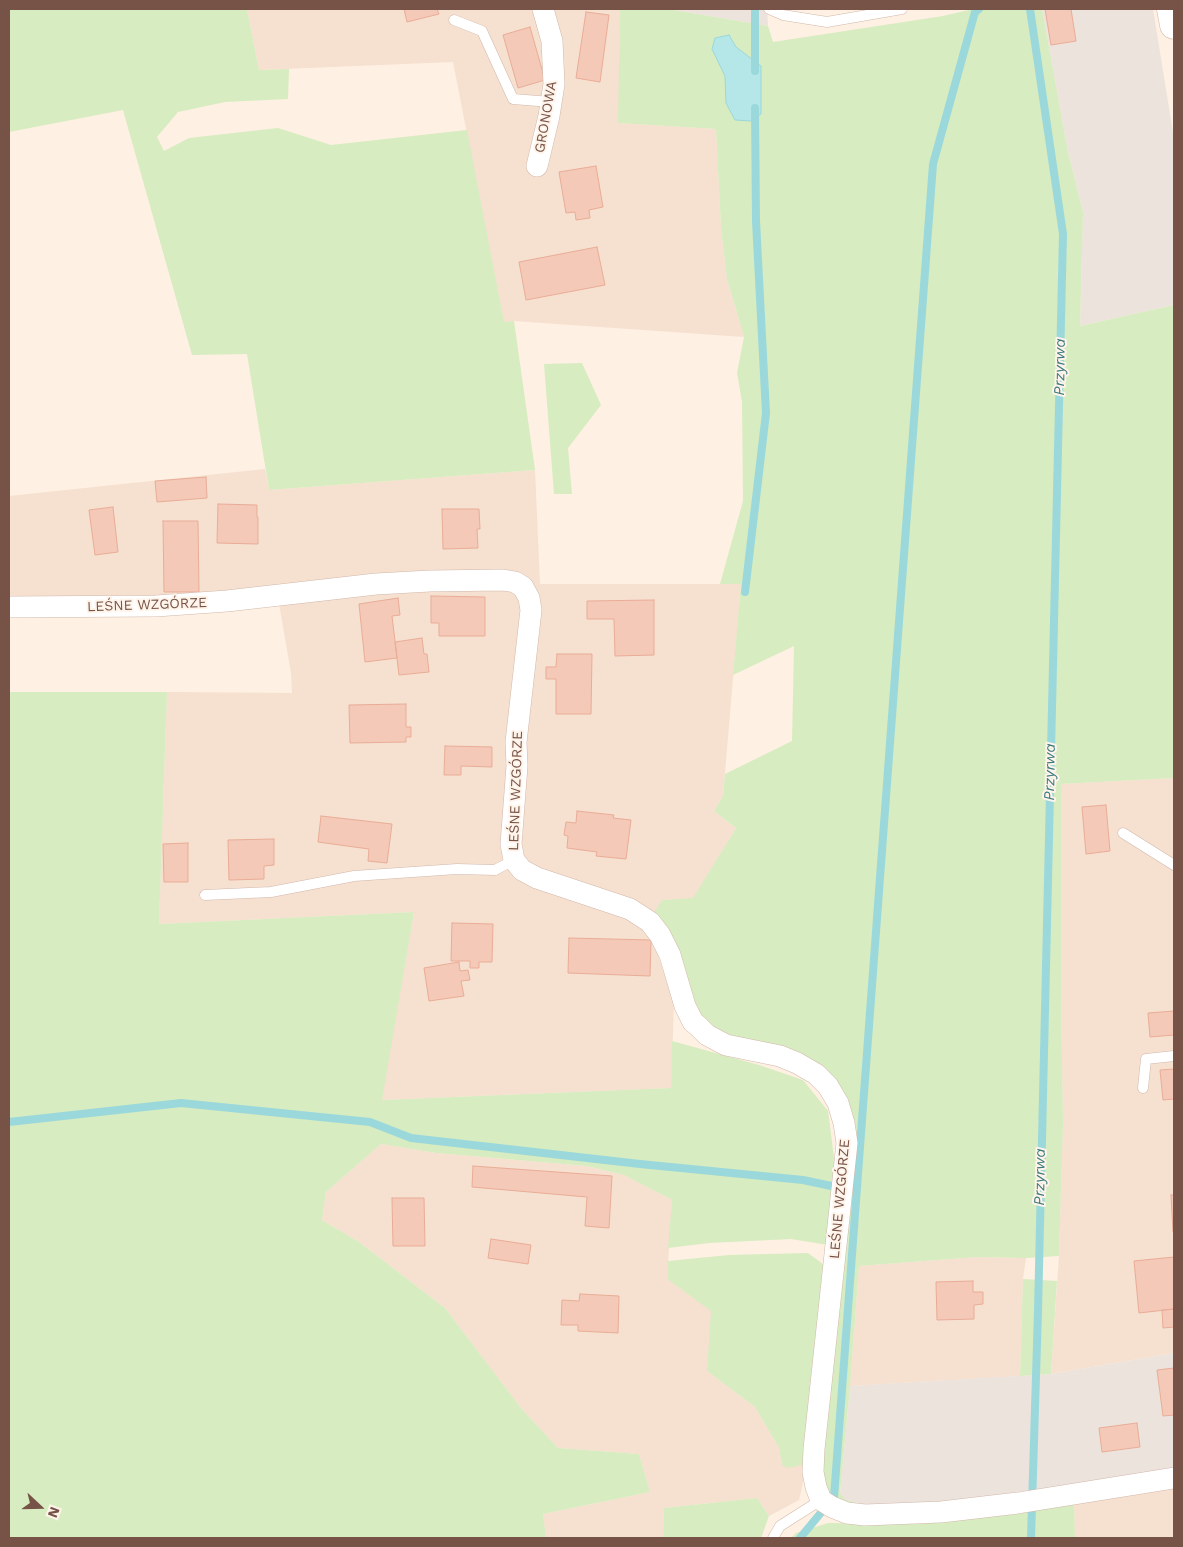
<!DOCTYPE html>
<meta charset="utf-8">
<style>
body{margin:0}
#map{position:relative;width:1183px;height:1547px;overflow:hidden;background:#fef0e2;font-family:"Work Sans",sans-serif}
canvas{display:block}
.frame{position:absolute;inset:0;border:10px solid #775247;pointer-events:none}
.north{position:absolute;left:15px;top:1482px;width:50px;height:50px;-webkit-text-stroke:4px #fff4ea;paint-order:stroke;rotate:111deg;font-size:14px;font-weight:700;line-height:20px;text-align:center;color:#775247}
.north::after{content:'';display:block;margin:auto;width:18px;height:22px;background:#775247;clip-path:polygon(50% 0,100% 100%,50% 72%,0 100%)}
</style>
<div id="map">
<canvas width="1183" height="1547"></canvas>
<div class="frame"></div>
<div class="north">N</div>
</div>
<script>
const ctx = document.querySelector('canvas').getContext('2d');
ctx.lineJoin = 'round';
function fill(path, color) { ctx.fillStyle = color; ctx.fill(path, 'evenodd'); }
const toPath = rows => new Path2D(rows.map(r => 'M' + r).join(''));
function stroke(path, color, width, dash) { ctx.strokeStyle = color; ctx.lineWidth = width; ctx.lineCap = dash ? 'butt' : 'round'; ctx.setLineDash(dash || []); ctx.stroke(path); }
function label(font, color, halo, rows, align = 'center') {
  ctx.font = font + ' "Work Sans",sans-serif'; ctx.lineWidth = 4; ctx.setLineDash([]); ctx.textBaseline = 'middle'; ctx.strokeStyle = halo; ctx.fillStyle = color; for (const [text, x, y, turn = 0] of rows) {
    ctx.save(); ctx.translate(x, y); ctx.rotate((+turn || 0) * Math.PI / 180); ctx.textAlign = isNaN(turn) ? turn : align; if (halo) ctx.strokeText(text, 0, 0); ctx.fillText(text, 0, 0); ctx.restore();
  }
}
fill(toPath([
 [247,9,620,9,619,123,716,129,721,228,727,279,744,337,514,321,504,323,453,62,259,70],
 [265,469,269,490,535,470,540,584,741,584,723,796,714,811,736,828,693,899,662,900,649,929,674,1003,671,1088,381,1100,414,912,159,924,167,692,292,693,291,673,276,586,147,599,9,599,9,496],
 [1174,778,1174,1353,1051,1374,1059,1256,1063,1124,1061,994,1061,784],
 [381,1144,436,1153,587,1166,624,1175,672,1200,667,1279,712,1311,707,1371,755,1407,779,1448,782,1465,807,1464,799,1500,769,1516,757,1498,664,1508,663,1538,546,1538,543,1514,650,1492,639,1454,558,1448,521,1408,445,1308,359,1242,322,1220,326,1192],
 [977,1257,1026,1258,1023,1279,1020,1376,850,1386,859,1266],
 [1174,1487,1174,1538,1075,1538,1074,1503]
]), '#f6e0d0');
fill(toPath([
 [668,9,767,9,768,26],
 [1042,9,1153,9,1174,139,1174,305,1080,326,1083,212,1068,152],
 [1174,1353,1174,1473,1016,1492,941,1504,880,1509,846,1500,840,1493,850,1386,1051,1374]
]), '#ece3dd');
fill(toPath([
 [9,9,247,9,259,70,289,69,288,99,225,102,178,112,157,137,164,151,189,138,278,128,331,145,467,130,504,322,514,321,535,470,269,490,247,354,192,355,123,110,9,132],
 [620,9,668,9,768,26,773,42,943,16,973,9,1042,9,1068,152,1083,212,1080,326,1174,305,1174,778,1061,784,1061,994,1063,1124,1059,1256,1026,1258,977,1257,859,1266,850,1386,840,1493,846,1500,880,1509,840,1504,828,1492,822,1483,822,1456,851,1131,849,1103,822,1068,716,1033,695,1012,654,913,662,900,693,898,736,828,714,811,723,796,725,774,792,741,794,646,733,675,741,584,720,584,743,501,742,402,737,373,744,337,727,279,721,228,716,129,618,123],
 [582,363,601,405,568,448,572,494,554,494,544,364],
 [9,692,167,692,159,924,414,912,382,1100,671,1088,672,1041,759,1065,803,1080,828,1111,837,1181,828,1245,791,1239,709,1243,668,1248,672,1200,624,1175,587,1166,436,1153,381,1144,326,1192,322,1220,359,1242,445,1308,521,1408,558,1448,639,1454,650,1492,543,1514,546,1538,9,1538],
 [808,1253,827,1267,807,1464,788,1468,782,1465,779,1448,755,1407,707,1371,711,1311,667,1279,668,1261,729,1255],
 [1023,1279,1057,1281,1051,1374,1020,1376],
 [757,1498,769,1516,761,1538,663,1538,664,1508],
 [1074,1503,1075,1538,791,1538,796,1533,828,1523,918,1524,1018,1514]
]), '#d7ecc0');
const water = toPath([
 [729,35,736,47,761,66,761,114,751,121,735,120,726,103,725,76,712,49,715,38,729,35]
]);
fill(water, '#b5e7e9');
stroke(water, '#9bd8db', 1);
stroke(toPath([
 [755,9,755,71],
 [1030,9,1063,234,1038,1311,1031,1538],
 [745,592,766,413,756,221,755,108],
 [9,1122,181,1103,370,1122,411,1138,640,1164,803,1180,841,1188],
 [800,1538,834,1497,933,164,975,12,979,9]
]), '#9bd8db', 8);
const building = toPath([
 [404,9,437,9,439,14,407,22,404,9],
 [1045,9,1071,9,1076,41,1051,45,1045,9],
 [586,12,609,15,600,82,576,78,586,12],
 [530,27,545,80,518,88,503,35,530,27],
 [596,166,603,207,589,210,590,218,576,220,575,212,566,213,559,172,596,166],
 [597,247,605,285,526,300,519,262,597,247],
 [206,477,207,498,157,502,155,481,206,477],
 [218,504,257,505,257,517,258,517,258,544,217,543,218,504],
 [113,507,118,552,95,555,89,510,113,507],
 [442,509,479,509,480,529,477,529,478,548,443,549,442,509],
 [163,521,198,521,199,592,164,592,163,521],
 [431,596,485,597,485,636,439,636,439,623,431,623,431,596],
 [398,598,400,615,392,616,397,658,365,662,359,604,398,598],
 [654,600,654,655,615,656,614,619,587,619,587,601,654,600],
 [422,638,424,654,427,654,429,672,399,675,395,642,422,638],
 [557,654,592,654,591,714,556,714,556,679,546,679,546,667,556,667,557,654],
 [406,704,406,727,411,727,411,737,406,737,406,742,350,743,349,705,406,704],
 [445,746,492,747,492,767,461,766,461,775,444,775,445,746],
 [1106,805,1110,851,1086,854,1082,807,1106,805],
 [577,811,614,815,613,818,631,820,626,859,596,856,597,852,567,848,568,836,564,835,566,822,576,823,577,811],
 [321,816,392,824,387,863,368,861,369,849,318,842,321,816],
 [274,839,274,865,264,866,264,879,229,880,228,840,274,839],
 [188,843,188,882,164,882,163,844,188,843],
 [452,923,493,924,492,962,479,962,479,968,470,968,470,961,451,961,452,923],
 [569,938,651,940,650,976,568,973,569,938],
 [459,962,460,971,468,970,470,980,461,981,464,996,429,1001,424,968,459,962],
 [1174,1011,1174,1035,1150,1037,1148,1013,1174,1011],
 [1174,1069,1174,1099,1163,1100,1160,1070,1174,1069],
 [473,1166,612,1176,609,1228,585,1226,587,1197,472,1187,473,1166],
 [1171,1195,1174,1195,1174,1232,1173,1232,1171,1195],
 [392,1198,424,1198,425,1246,393,1246,392,1198],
 [491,1239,531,1245,528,1264,488,1258,491,1239],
 [1174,1257,1174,1309,1139,1313,1134,1261,1174,1257],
 [973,1281,973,1292,983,1292,983,1304,974,1305,974,1319,937,1320,936,1282,973,1281],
 [580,1294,619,1296,618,1333,578,1331,578,1325,561,1325,562,1300,579,1301,580,1294],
 [1174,1309,1174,1327,1163,1328,1162,1310,1174,1309],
 [1174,1368,1174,1415,1163,1416,1157,1370,1174,1368],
 [1137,1423,1140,1447,1102,1452,1099,1428,1137,1423]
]);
fill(building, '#f5c9b8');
stroke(building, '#e9ad97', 1);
const lane = toPath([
 [769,9,783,15,827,22,902,9],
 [454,20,482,31,513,99,551,102],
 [1123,833,1174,865],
 [205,895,271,892,354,876,457,869,495,870,514,860],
 [1143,1088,1146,1059,1174,1056],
 [773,1538,780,1526,821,1500]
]);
const street = toPath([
 [537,166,549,116,554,84,552,41,543,9],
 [9,607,156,606,227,601,376,584,430,581,503,580,515,582,523,587,529,598,531,610,516,742,517,766,511,844,514,860,522,870,537,878,630,909,650,922,660,935,670,955,685,1006,693,1022,698,1026,707,1035,726,1045,780,1056,797,1063,816,1074,828,1086,838,1103,844,1123,847,1143,814,1449,813,1472,816,1487,821,1500,832,1507,847,1513,865,1515,941,1512,1018,1503,1174,1478]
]);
const secondary = toPath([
 [1171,9,1174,25]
]);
stroke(lane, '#d2b8ab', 11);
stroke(street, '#d2b8ab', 22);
stroke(secondary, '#d5b7a8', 29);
stroke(lane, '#fff', 10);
stroke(street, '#fff', 21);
stroke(secondary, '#fff', 28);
label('14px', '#775247', '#fff4ea', [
 ["GRONOWA",546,117,-80],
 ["LEŚNE WZGÓRZE",147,605,-2],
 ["LEŚNE WZGÓRZE",516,791,-88],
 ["LEŚNE WZGÓRZE",840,1199,-85]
]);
label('italic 15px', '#3a7a7e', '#fff4ea', [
 ["Przyrwa",1060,367,-89],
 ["Przyrwa",1050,772,-89],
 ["Przyrwa",1040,1177,-89]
]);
</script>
